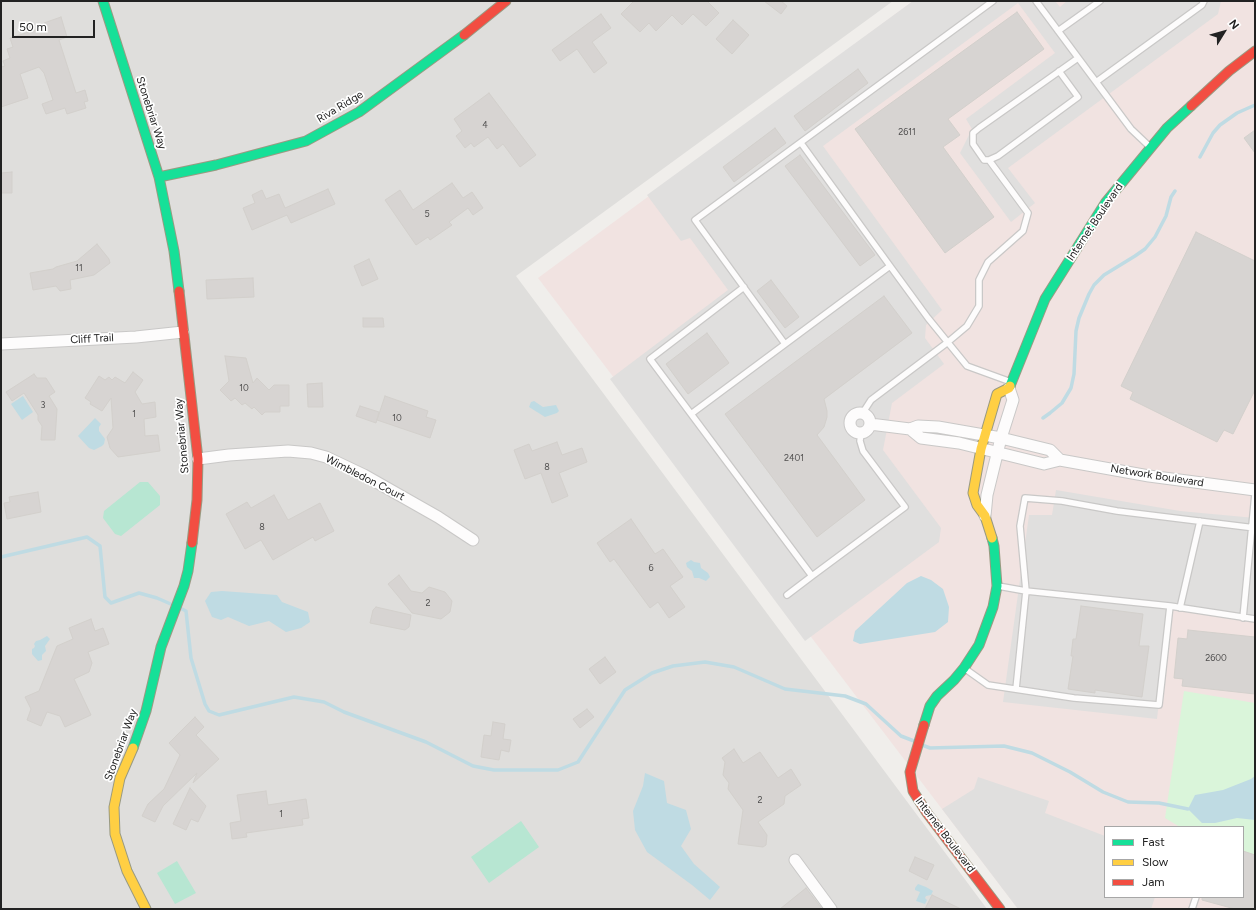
<!DOCTYPE html>
<style>
body{margin:0}
#map{position:relative;width:1256px;height:910px;overflow:hidden;background:#f0eeeb;font-family:Figtree,sans-serif}
canvas{display:block}
.frame{position:absolute;inset:0;border:2px solid #222;pointer-events:none}
.legend{position:absolute;left:1104px;top:826px;width:140px;height:72px;box-sizing:border-box;background:#fff;border:1px solid #a7a7a7;margin:0;padding:5px 7px;list-style:none;font-size:12px;color:#222}
.legend li{display:flex;align-items:center;gap:8px;height:20px}
.legend b{width:20px;border:1px solid #a7a7a7}
.north{position:absolute;left:1204px;top:12px;width:40px;height:40px;-webkit-text-stroke:3px #fff;paint-order:stroke;rotate:53deg;font-size:11px;font-weight:700;line-height:16px;text-align:center;color:#222}
.north::after{content:'';display:block;margin:auto;width:14px;height:18px;background:#222;clip-path:polygon(50% 0,100% 100%,50% 72%,0 100%)}
.scale{position:absolute;left:12px;top:20px;width:83px;height:18px;box-sizing:border-box;border:2px solid #222;border-top:0;padding-left:5px;font-size:12px;line-height:14px;white-space:nowrap;color:#222;-webkit-text-stroke:3px #fff;paint-order:stroke}
</style>
<div id="map">
<canvas width="1256" height="910"></canvas>
<div class="frame"></div>
<ul class="legend">
<li><b style="height:5px;background:#16e098"></b>Fast</li>
<li><b style="height:5px;background:#ffcf43"></b>Slow</li>
<li><b style="height:5px;background:#f24e42"></b>Jam</li>
</ul>
<div class="north">N</div>
<div class="scale">50 m</div>
</div>
<script>
const ctx = document.querySelector('canvas').getContext('2d');
ctx.lineJoin = 'round';
function fill(path, color) { ctx.fillStyle = color; ctx.fill(path, 'evenodd'); }
const toPath = rows => new Path2D(rows.map(r => 'M' + r).join(''));
function stroke(path, color, width, dash) { ctx.strokeStyle = color; ctx.lineWidth = width; ctx.lineCap = dash ? 'butt' : 'round'; ctx.setLineDash(dash || []); ctx.stroke(path); }
function label(font, color, halo, rows, align = 'center') {
  ctx.font = font + ' Figtree,sans-serif'; ctx.lineWidth = 3.5; ctx.setLineDash([]); ctx.textBaseline = 'middle'; ctx.strokeStyle = halo; ctx.fillStyle = color; for (const [text, x, y, turn = 0] of rows) {
    ctx.save(); ctx.translate(x, y); ctx.rotate((+turn || 0) * Math.PI / 180); ctx.textAlign = isNaN(turn) ? turn : align; if (halo) ctx.strokeText(text, 0, 0); ctx.fillText(text, 0, 0); ctx.restore();
  }
}
fill(toPath([
 [1,1,893,1,516,276,987,909,1,909]
]), '#dfdedc');
fill(toPath([
 [913,1,1255,1,1255,909,1018,909,538,278],
 [1105,827,1243,827,1243,897,1105,897]
]), '#f1e3e1');
fill(toPath([
 [1184,691,1255,703,1255,863,1243,859,1243,827,1180,827,1165,818]
]), '#daf5da');
fill(toPath([
 [140,482,148,482,160,496,160,505,121,536,115,534,103,518,104,511],
 [521,821,539,847,489,883,471,857],
 [177,861,196,893,175,904,157,873]
]), '#b7e6d2');
fill(toPath([
 [913,1,1055,1,1060,7,1067,1,1221,1,1218,14,1008,168,1035,203,1011,222,960,153,972,129,966,119,1055,53,1018,3,823,146,942,310,926,325,925,338,944,364,892,403,883,450,941,528,939,542,805,641,610,379,728,290,690,238,681,241,647,195],
 [1056,490,1180,511,1255,518,1255,619,1170,606,1157,719,1003,702,1029,515,1052,515],
 [978,777,1049,801,1045,813,1105,836,1105,897,1155,897,1151,909,1018,909,942,809,974,789]
]), '#e0dfde');
fill(toPath([
 [23,396,33,412,22,420,11,404],
 [534,401,543,407,556,405,559,411,557,413,545,417,529,407,531,402],
 [95,418,101,424,99,427,99,431,105,439,104,444,102,446,94,450,89,448,78,436],
 [691,560,694,562,700,563,701,568,708,573,710,577,706,581,699,578,694,578,692,571,687,567,686,563],
 [921,576,931,580,943,589,949,607,948,622,935,632,860,644,853,641,855,631,907,583],
 [222,591,277,595,282,602,308,612,310,622,301,628,286,632,269,621,249,626,228,617,221,620,212,617,205,601,211,592],
 [47,636,50,639,45,646,46,651,42,655,42,660,38,661,32,654,32,649,34,648,35,646,34,644,36,641,40,640],
 [645,773,664,781,667,803,686,810,691,829,681,846,694,864,720,887,710,900,692,885,647,852,635,830,633,811,643,786],
 [1255,776,1255,820,1237,818,1215,823,1202,823,1188,809,1195,795,1223,790,1251,779],
 [918,884,926,887,933,891,931,895,926,896,925,898,927,900,925,904,916,901,920,892,915,890,915,888]
]), '#bfdbe3');
stroke(toPath([
 [1200,157,1213,133,1220,125,1237,113,1255,105],
 [1043,418,1050,413,1062,403,1071,388,1074,374,1076,331,1079,318,1089,294,1094,285,1104,275,1135,256,1145,249,1155,237,1166,216,1171,197,1175,191],
 [1,557,87,537,100,546,105,597,111,603,139,593,157,598,173,605],
 [180,608,186,611,191,658,205,704,209,711,219,715,294,697,324,702,344,712,426,742,473,766,494,770,558,770,578,762,625,690,652,673,673,666,705,662,734,667,785,689,845,696,866,704,901,736,914,741],
 [922,745,930,748,1004,746,1032,753,1070,772,1103,792,1128,802,1159,803,1188,809]
]), '#bfdbe3', 3.5);
const building = toPath([
 [634,1,707,1,719,13,706,26,693,14,682,25,672,15,656,31,649,23,640,32,621,14,634,1],
 [764,1,781,1,787,6,781,14,764,1],
 [1017,12,1044,49,948,119,960,135,943,147,994,217,945,253,855,129,1017,12],
 [601,14,611,28,592,42,607,63,594,73,577,49,560,61,552,50,601,14],
 [61,17,67,37,59,40,76,93,85,90,88,101,84,102,86,108,67,114,65,108,46,114,42,104,53,100,44,73,39,67,20,74,28,98,1,107,1,67,5,66,3,61,10,58,7,49,13,47,10,38,45,27,44,23,61,17],
 [733,20,749,35,732,54,716,39,733,20],
 [858,69,868,83,805,131,794,116,858,69],
 [489,93,536,155,520,167,503,144,497,149,488,137,474,147,471,143,465,148,456,136,462,131,454,119,489,93],
 [775,128,786,143,734,182,723,167,775,128],
 [1255,130,1255,153,1244,138,1255,130],
 [800,155,875,255,860,266,785,166,800,155],
 [12,172,12,193,1,193,1,173,12,172],
 [452,183,463,198,472,192,483,208,473,215,468,208,449,222,452,225,430,240,428,237,416,245,385,200,400,190,413,210,452,183],
 [328,189,335,204,291,223,287,215,252,230,243,208,255,203,252,195,262,190,266,199,279,194,285,208,328,189],
 [1196,232,1255,261,1255,390,1233,434,1224,430,1217,442,1130,399,1133,392,1121,386,1196,232],
 [97,244,109,259,110,263,94,275,70,280,71,289,60,291,56,286,33,290,30,273,53,269,56,267,77,261,97,244],
 [369,259,378,279,362,286,354,266,369,259],
 [253,278,254,297,207,299,206,280,253,278],
 [771,280,799,317,785,328,757,291,771,280],
 [884,296,912,333,824,399,827,411,827,417,824,427,817,435,865,500,817,537,725,414,884,296],
 [363,318,383,318,384,327,363,327,363,318],
 [707,333,729,363,688,394,666,364,707,333],
 [225,356,246,358,253,383,257,378,269,390,274,385,289,385,289,406,280,406,280,412,265,412,262,415,254,407,252,409,245,403,242,405,235,398,231,401,220,390,229,381,225,356],
 [133,372,143,380,135,392,142,404,155,402,156,417,144,419,145,436,158,435,160,451,118,457,110,448,107,437,113,428,111,398,102,411,90,404,91,402,85,398,99,376,105,380,109,377,112,380,115,377,125,383,133,372],
 [34,374,37,378,46,378,55,392,49,396,57,409,55,440,41,440,42,426,38,420,38,415,24,393,12,401,6,392,34,374],
 [322,383,323,407,308,407,307,384,322,383],
 [385,396,428,411,426,417,436,420,430,438,377,420,385,396],
 [360,406,379,412,376,423,356,416,360,406],
 [557,442,562,455,582,448,587,462,559,473,568,496,552,503,541,473,525,479,514,450,529,444,532,451,557,442],
 [38,492,41,512,7,519,4,503,10,502,9,497,38,492],
 [274,495,288,520,320,503,334,531,315,541,313,537,273,560,261,540,245,549,226,514,247,502,251,508,274,495],
 [631,519,655,554,663,549,683,577,670,586,685,607,669,618,658,602,650,608,614,559,610,562,597,543,631,519],
 [399,575,411,591,422,593,429,587,445,592,452,601,450,612,441,619,412,613,388,584,399,575],
 [1081,606,1143,614,1139,646,1149,646,1142,697,1095,690,1095,693,1068,689,1073,656,1071,656,1073,639,1076,639,1081,606],
 [376,607,411,615,409,627,405,630,370,623,373,610,376,607],
 [91,619,95,631,103,628,109,644,88,652,92,663,89,672,74,679,91,715,65,727,60,716,47,712,41,726,27,720,31,709,25,697,39,691,57,646,73,639,69,628,91,619],
 [1188,630,1255,637,1255,694,1182,686,1183,679,1174,678,1178,638,1187,639,1188,630],
 [605,657,616,672,600,684,589,669,605,657],
 [587,709,594,717,580,728,573,719,587,709],
 [195,717,204,727,196,735,219,759,193,783,197,773,163,806,155,822,142,816,148,804,164,789,180,755,169,743,195,717],
 [493,722,505,724,503,739,511,740,509,752,501,750,499,760,481,757,484,735,491,736,493,722],
 [734,749,743,763,760,752,778,778,791,769,801,785,785,796,784,804,758,822,767,835,766,845,763,847,738,844,743,810,728,789,729,783,723,775,725,762,722,758,734,749],
 [190,788,206,806,198,822,191,819,186,830,173,824,190,788],
 [266,791,268,805,306,799,309,818,302,819,303,825,246,833,247,837,232,839,230,823,241,821,237,795,266,791],
 [1243,851,1255,855,1255,909,1235,909,1202,900,1202,897,1243,897,1243,851],
 [915,857,934,865,927,880,909,871,915,857],
 [806,888,822,909,780,909,806,888],
 [932,895,961,909,925,909,932,895]
]);
fill(building, '#d7d4d2');
stroke(building, '#d3d0cc', 1);
const lane = toPath([
 [1036,1,1131,129,1150,147],
 [1058,31,1100,1],
 [1059,71,1078,97,998,156,989,160,984,160,973,144,973,133,979,128,1078,58],
 [1096,82,1202,5,1204,1],
 [801,143,890,266],
 [744,287,650,359,812,576,905,507,863,451,860,441,861,433],
 [785,344,695,220,993,1],
 [691,414,890,266,928,318,967,366,1011,382],
 [862,414,871,400,948,342,967,326,979,306,979,280,988,262,1023,231,1028,213,989,160],
 [998,586,1026,591,1170,606,1255,619],
 [787,595,812,576],
 [1180,608,1200,521],
 [1243,618,1255,494],
 [964,668,988,685,1074,698,1159,705,1170,606],
 [1016,689,1026,591,1020,526,1025,498,1062,501,1117,511,1255,528],
 [1192,909,1196,897]
]);
const street = toPath([
 [1,344,136,337,183,332],
 '850 423a10 10 0 1 1 20 0a10 10 0 1 1-20 0Z',
 [870,424,910,429,918,426,938,427,1001,438,1050,450,1060,460],
 [910,429,921,438,959,443,1044,464,1060,460,1149,476,1255,490],
 [198,459,229,455,288,451,311,453,326,457,364,475,438,517,473,540],
 [985,516,987,495,1001,438,1013,400,1009,388],
 [795,860,831,909]
]);
const fast = toPath([
 [103,1,159,177,174,251,179,291],
 [159,177,216,165,306,141,359,112,464,35],
 [1010,386,1045,299,1106,202,1167,128,1191,106],
 [924,725,930,706,937,696,954,680,964,668,979,645,993,607,997,586,994,546,992,538],
 [133,748,146,711,161,647,184,586,188,571,192,543]
]);
const slow = toPath([
 [992,538,985,516,977,505,973,493,981,449,997,394,1009,388,1010,386],
 [133,748,120,778,114,807,115,834,127,871,146,909]
]);
const jam = toPath([
 [464,35,506,1],
 [1191,106,1229,71,1255,51],
 [179,291,198,459,197,500,192,543],
 [924,725,910,772,913,791,927,813,1000,909]
]);
stroke(lane, '#c9c8c7', 8);
stroke(street, '#c9c8c7', 13);
stroke(fast, '#999a82', 11);
stroke(slow, '#999a82', 11);
stroke(jam, '#999a82', 11);
stroke(lane, '#fdfcfc', 5.5);
stroke(street, '#fdfcfc', 11);
stroke(fast, '#16e098', 9);
stroke(slow, '#ffcf43', 9);
stroke(jam, '#f24e42', 9);
label('9px', '#4f4e4e', null, [
 ["4",485,125],
 ["2611",907,132],
 ["5",427,214],
 ["11",79,268],
 ["10",244,388],
 ["3",43,405],
 ["1",134,414],
 ["10",397,418],
 ["2401",794,458],
 ["8",547,467],
 ["8",262,527],
 ["6",651,568],
 ["2",428,603],
 ["2600",1216,658],
 ["2",760,800],
 ["1",281,814]
]);
label('11px', '#222', '#fff', [
 ["Riva Ridge",340,107,-31],
 ["Stonebriar Way",151,113,72],
 ["Internet Boulevard",1095,222,-56],
 ["Cliff Trail",92,339,-3],
 ["Stonebriar Way",182,436,-95],
 ["Network Boulevard",1157,476,9],
 ["Wimbledon Court",365,478,27],
 ["Stonebriar Way",121,745,-70],
 ["Internet Boulevard",945,835,53]
]);
</script>
